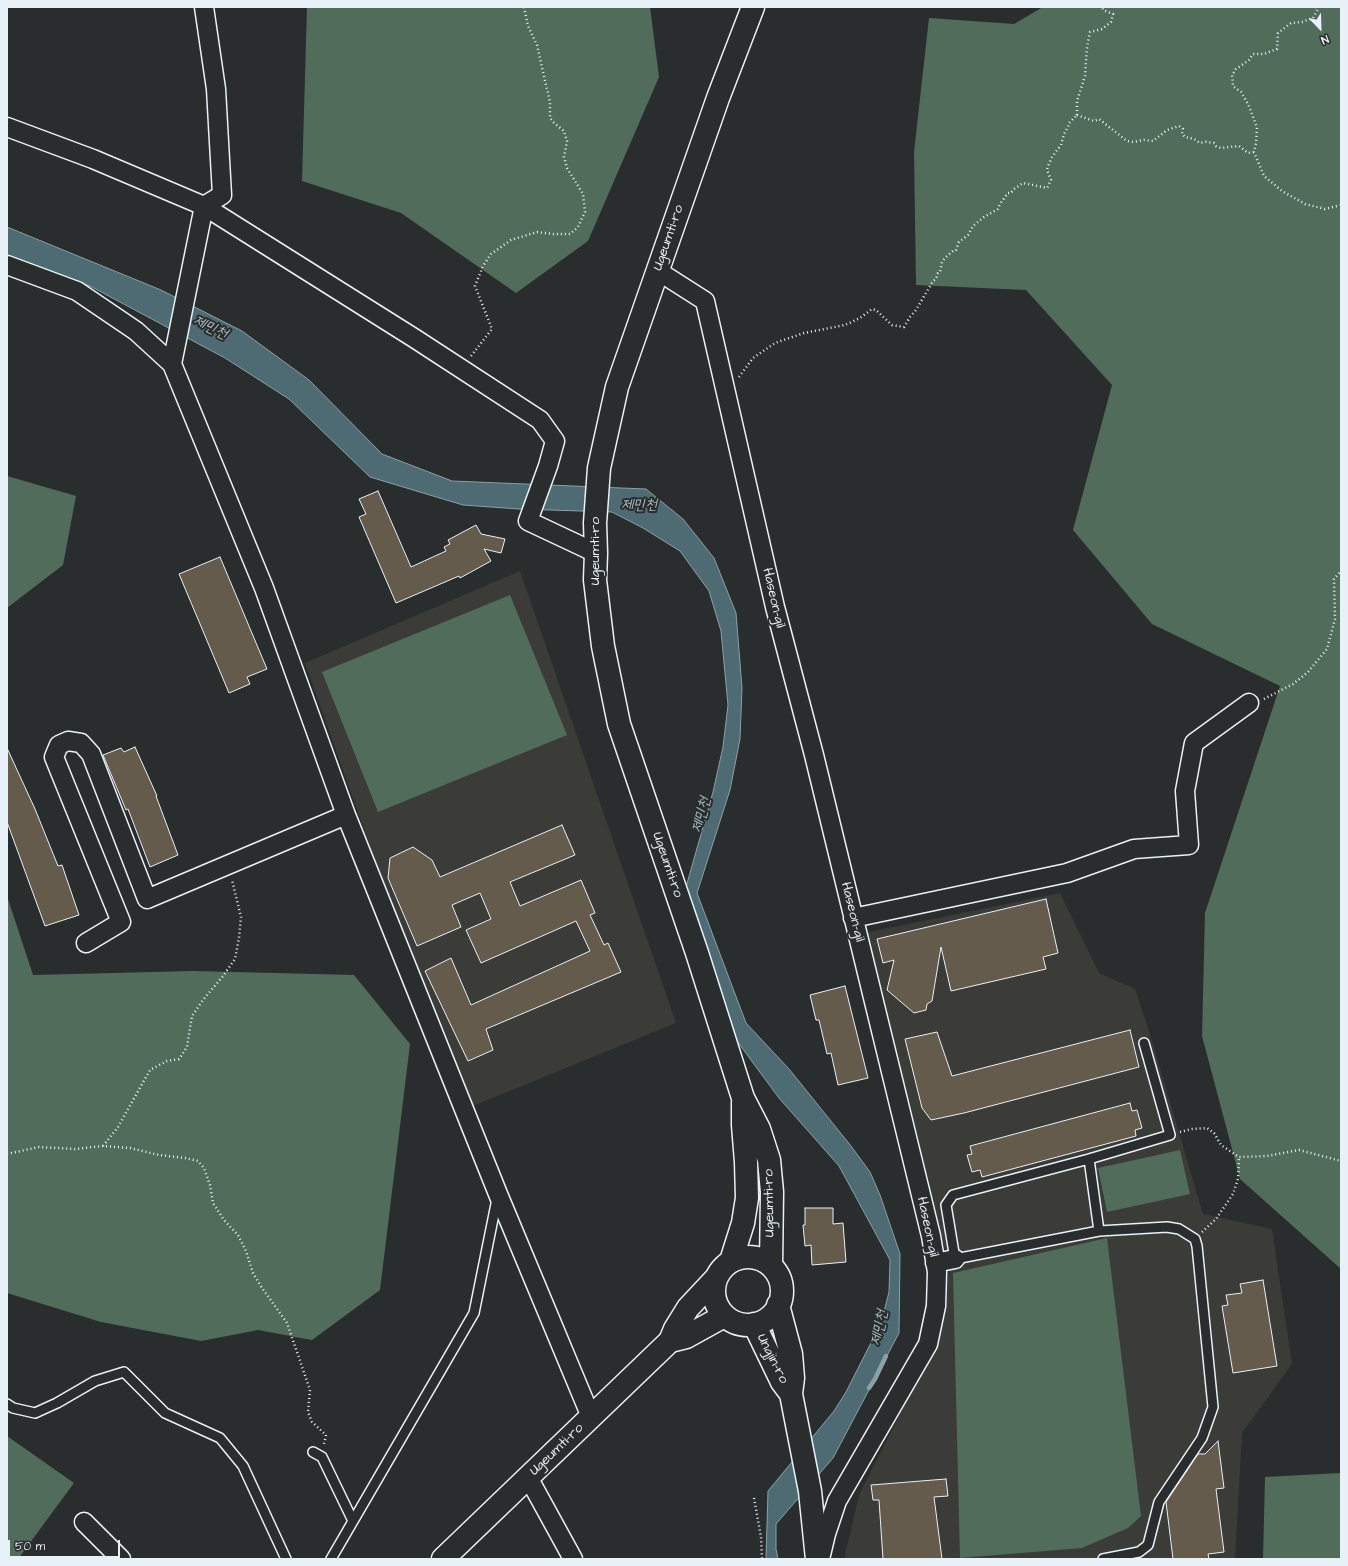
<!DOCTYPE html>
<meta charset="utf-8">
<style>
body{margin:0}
#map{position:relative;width:1348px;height:1566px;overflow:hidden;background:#2a2d2e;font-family:"Architects Daughter",sans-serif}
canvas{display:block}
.frame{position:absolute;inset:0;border:8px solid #e8f1f8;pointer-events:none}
.north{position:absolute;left:1300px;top:8px;width:40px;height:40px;-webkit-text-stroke:3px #2a2d2e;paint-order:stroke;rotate:157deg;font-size:11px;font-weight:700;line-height:16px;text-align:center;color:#e8f1f8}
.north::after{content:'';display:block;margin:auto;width:14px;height:18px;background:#e8f1f8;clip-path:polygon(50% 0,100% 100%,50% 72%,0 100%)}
.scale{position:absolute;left:8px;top:1540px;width:112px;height:18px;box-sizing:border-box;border:2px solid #e8f1f8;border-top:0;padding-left:5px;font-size:12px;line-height:14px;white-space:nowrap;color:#e8f1f8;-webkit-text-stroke:3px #2a2d2e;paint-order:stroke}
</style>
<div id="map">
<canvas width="1348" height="1566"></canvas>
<div class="frame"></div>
<div class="north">N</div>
<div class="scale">50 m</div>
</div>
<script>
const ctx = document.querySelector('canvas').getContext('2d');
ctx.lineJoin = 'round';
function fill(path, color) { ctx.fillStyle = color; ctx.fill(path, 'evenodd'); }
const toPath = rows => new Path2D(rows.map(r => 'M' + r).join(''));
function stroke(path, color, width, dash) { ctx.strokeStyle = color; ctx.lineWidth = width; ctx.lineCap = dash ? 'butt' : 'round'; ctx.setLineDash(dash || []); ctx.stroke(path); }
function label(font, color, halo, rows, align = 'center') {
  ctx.font = font + ' "Architects Daughter","Poor Story",sans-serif'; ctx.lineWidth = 4; ctx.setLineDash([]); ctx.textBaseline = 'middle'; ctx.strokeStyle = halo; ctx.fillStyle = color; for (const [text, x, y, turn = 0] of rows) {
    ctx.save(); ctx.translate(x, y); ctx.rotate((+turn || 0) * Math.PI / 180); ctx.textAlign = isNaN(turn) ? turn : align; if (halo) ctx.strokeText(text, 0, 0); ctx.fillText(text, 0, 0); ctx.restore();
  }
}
fill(toPath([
 [520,571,676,1023,468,1108,384,886,305,663],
 [1060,893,1099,973,1135,989,1149,1031,1203,1214,1272,1229,1292,1364,1242,1433,1235,1559,844,1559,859,1495,932,1351,950,1269,864,933]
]), '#3b3b37');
fill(toPath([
 [307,7,650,7,659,77,588,241,516,293,401,213,302,181],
 [1043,7,1341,7,1341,1269,1240,1179,1202,1036,1205,913,1280,686,1152,624,1073,530,1112,385,1026,290,916,285,914,152,929,18,1014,24],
 [7,476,76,496,63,565,7,608],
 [510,595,567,735,378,812,322,672],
 [7,896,33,975,194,971,354,975,410,1044,380,1290,312,1340,258,1330,201,1341,101,1322,7,1293],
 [1180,1150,1190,1194,1107,1212,1098,1168],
 [1107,1238,1141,1516,1128,1528,1082,1548,960,1558,953,1273],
 [7,1436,74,1483,18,1559,7,1559],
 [1341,1473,1341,1559,1263,1559,1265,1477]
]), '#526c5b');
const water = toPath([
 [7,227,161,290,242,331,309,380,382,454,452,481,646,489,683,519,714,558,736,613,742,688,740,739,730,790,697,893,746,1023,789,1069,851,1146,870,1172,880,1195,900,1254,899,1333,833,1458,776,1524,776,1549,778,1559,766,1559,768,1491,834,1411,846,1392,881,1323,889,1292,890,1260,839,1166,779,1098,731,1033,684,894,713,792,723,747,728,705,721,631,709,591,680,551,643,528,612,512,519,509,463,505,370,477,289,399,225,358,90,286,7,257,7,227]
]);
fill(water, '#4e6a72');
stroke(water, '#8ca0a8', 1);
stroke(toPath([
 [869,1388,875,1379,886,1356]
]), '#8ca0a8', 4.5);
const building = toPath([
 [378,491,411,567,446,551,444,547,450,544,448,540,476,525,481,534,505,539,501,553,484,549,491,561,460,578,459,576,396,603,359,517,366,514,359,499,378,491],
 [220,557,267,669,247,677,250,684,229,693,179,574,220,557],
 [135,747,157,796,156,796,178,855,150,867,128,809,126,810,103,755,121,748,124,752,135,747],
 [7,748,35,809,58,866,62,865,79,915,45,926,7,822,7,748],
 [562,825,575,855,510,882,520,906,581,880,595,913,590,915,604,945,608,943,621,972,486,1029,493,1050,468,1061,425,971,451,958,471,1005,590,951,576,921,481,963,466,930,491,919,480,893,452,905,461,927,417,946,388,878,390,858,413,847,432,860,440,877,562,825],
 [1046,899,1058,953,1043,957,1046,969,951,991,941,947,932,1001,927,1004,926,1010,914,1013,887,990,894,960,883,963,877,939,1046,899],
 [845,986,868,1078,838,1085,831,1053,827,1054,819,1020,816,1020,810,995,845,986],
 [1130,1030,1139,1067,964,1113,931,1120,922,1108,905,1039,937,1032,952,1076,1130,1030],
 [1130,1103,1132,1111,1137,1110,1142,1128,1135,1130,1136,1136,982,1177,980,1170,972,1172,967,1155,972,1154,970,1146,1130,1103],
 [805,1208,833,1208,833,1224,843,1223,846,1262,812,1265,811,1245,805,1246,803,1225,805,1225,805,1208],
 [1263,1280,1277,1366,1233,1373,1222,1306,1228,1305,1226,1295,1242,1293,1240,1284,1263,1280],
 [1218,1441,1224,1488,1216,1489,1224,1552,1208,1554,1209,1559,1173,1559,1166,1502,1198,1454,1205,1454,1218,1441],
 [946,1479,948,1496,934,1497,942,1559,883,1559,879,1500,873,1500,871,1485,946,1479]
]);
fill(building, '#645b4c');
stroke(building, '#e8f1f8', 1);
const service = toPath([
 [1089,1159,1099,1231,955,1259,946,1205,953,1195,1089,1159,1170,1135,1144,1043],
 [1099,1231,1167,1227,1179,1229,1195,1239,1197,1246,1213,1407,1202,1438,1159,1502,1148,1545,1139,1552,1103,1559],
 [7,1404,13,1408,35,1413,57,1403,95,1381,124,1372,165,1413,220,1438,243,1466,286,1559],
 [313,1452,322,1457,353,1521],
 [331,1559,474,1313,497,1199]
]);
const minor = toPath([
 [7,127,93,159,204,206,414,338,540,420,555,441,548,466,528,521,596,553],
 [7,265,77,291,136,331,172,364,264,588,346,815,498,1194,591,1417],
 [658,271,705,301,775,607,814,755,931,1236,937,1272,936,1306,928,1344,837,1501,826,1534,820,1559],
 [172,364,204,206,222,195,216,89,204,7],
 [853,918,1067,873,1134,849,1189,845,1185,791,1194,743,1249,703],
 [86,943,121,922,54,757,59,745,68,741,81,743,91,754,147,899,346,815],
 [935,1263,955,1259],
 [528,1477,573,1559],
 [84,1522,121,1559]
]);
const secondary = toPath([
 [753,7,718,98,617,387,599,468,595,523,596,553,595,580,603,646,619,724,697,953,743,1098,759,1129,769,1160,772,1192,771,1266],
 '714 1291a34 34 0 1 1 68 0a34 34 0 1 1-68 0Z',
 [731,1261,743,1223,747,1198,746,1162,743,1125,743,1103],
 [778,1305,791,1354,793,1378,791,1394],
 [754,1324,782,1382,791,1394,810,1491,817,1559],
 [670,1341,686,1337,724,1316],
 [443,1559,670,1341,675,1329,688,1308,717,1277]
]);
stroke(service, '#e8f1f8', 12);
stroke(minor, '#e8f1f8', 21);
stroke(secondary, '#e8f1f8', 25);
stroke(toPath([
 [1316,7,1318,9,1313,18,1302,22,1291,23,1278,33,1277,49,1264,54,1253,54,1249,60,1236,69,1232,75,1233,86,1241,92,1248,104,1257,127,1256,143,1254,152,1264,176,1282,191,1305,204,1325,209,1341,205],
 [1077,115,1094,121,1099,119,1127,141,1133,142,1144,140,1153,141,1167,130,1179,126,1183,129,1182,134,1185,137,1194,139,1200,143,1206,142,1214,143,1216,146,1221,148,1239,146,1248,153,1254,152],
 [1077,115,1077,101,1085,76,1087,47,1090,32,1102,29,1111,22,1113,14,1103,10,1102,7],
 [471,356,492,329,475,286,483,266,491,254,511,240,537,232,553,234,570,234,578,227,585,212,583,194,567,168,564,157,567,141,564,131,554,123,550,118,550,102,543,72,537,45,528,26,524,7],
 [739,377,753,358,775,343,804,333,845,325,860,318,872,309,876,310,892,325,904,327,910,317,916,310,933,281,936,279,938,273,940,272,942,262,945,258,954,250,956,250,959,242,968,235,973,226,984,217,998,209,1000,204,1008,193,1011,193,1014,189,1023,183,1047,188,1051,180,1047,170,1048,166,1052,157,1061,145,1064,134,1069,125,1069,123,1077,115],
 [1264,699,1293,684,1308,672,1327,649,1335,619,1334,579,1341,571],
 [1180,1132,1192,1129,1207,1128,1214,1133,1221,1145,1239,1157,1267,1156,1299,1150,1341,1161],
 [103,1146,118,1127,150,1070,167,1061,179,1059,187,1047,192,1016,203,1000,223,976,235,959,239,938,241,917,232,880],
 [7,1154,39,1147,75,1149,103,1146,130,1148,159,1155,185,1158,198,1161,204,1168,210,1185,213,1203,224,1220,238,1235,246,1251,253,1273,262,1288,287,1323,310,1390,308,1412,312,1422,326,1435,324,1444],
 [1202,1232,1216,1219,1233,1194,1238,1179,1239,1157],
 [754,1498,761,1537,762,1559]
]), '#e8f1f8', 2.5, [1, 3]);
stroke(service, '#2a2d2e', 9);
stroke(minor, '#2a2d2e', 18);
stroke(secondary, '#2a2d2e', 22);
label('14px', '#e8f1f8', '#2a2d2e', [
 ["Ugeumti-ro",669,238,-71],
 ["Ugeumti-ro",596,551,-90],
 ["Haseon-gil",773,598,77],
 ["Ugeumti-ro",667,865,71],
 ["Haseon-gil",852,912,76],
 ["Ugeumti-ro",770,1203,-91],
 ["Haseon-gil",927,1227,78],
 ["Ungjin-ro",772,1359,63],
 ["Ugeumti-ro",557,1450,-44]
]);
label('italic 15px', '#aabbc2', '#2a2d2e', [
 ["제민천",210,328,26],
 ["제민천",639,506],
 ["제민천",702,815,-75],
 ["제민천",880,1328,-78]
]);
</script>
